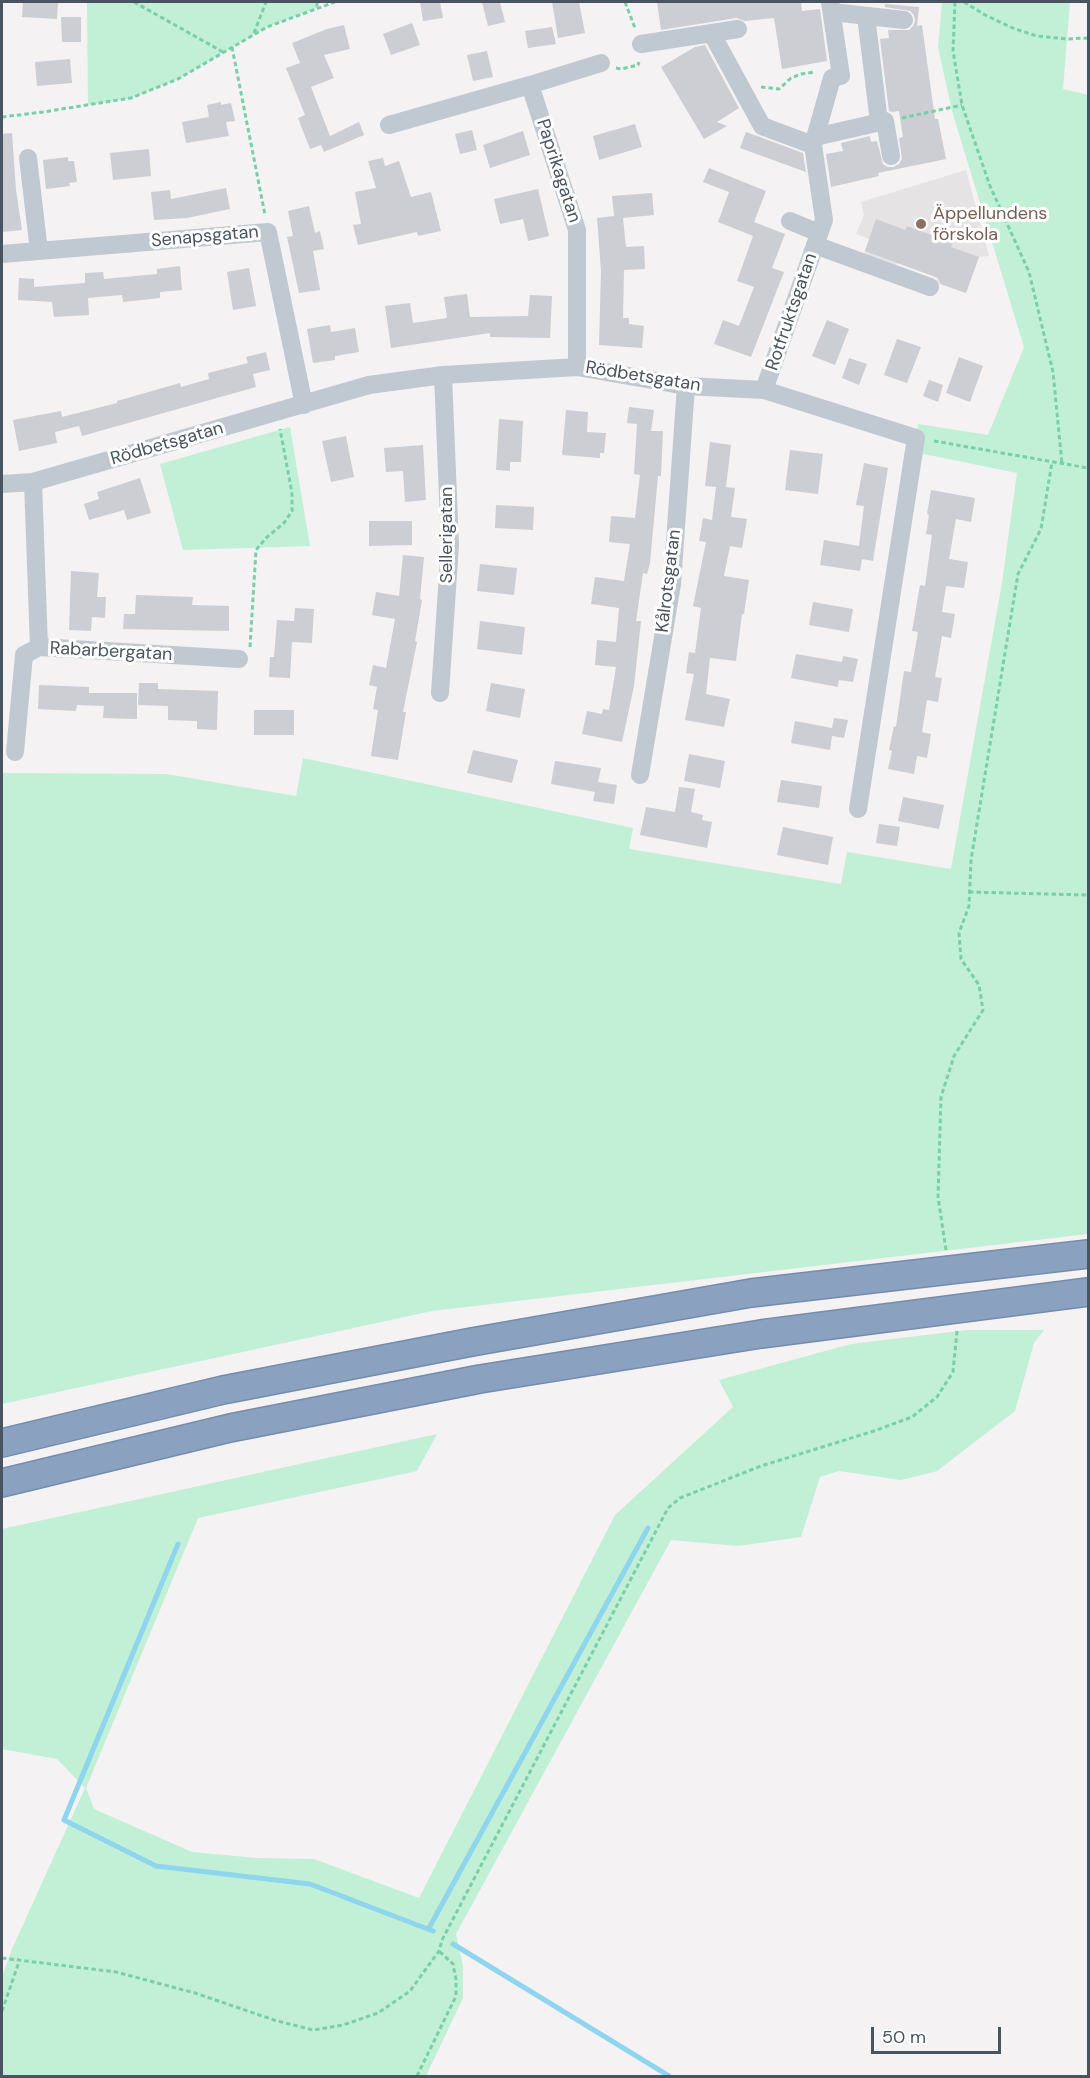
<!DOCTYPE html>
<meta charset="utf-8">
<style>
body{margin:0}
#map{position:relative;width:1090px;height:2078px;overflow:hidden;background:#f4f2f2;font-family:"DM Sans",sans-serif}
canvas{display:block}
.frame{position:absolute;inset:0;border:3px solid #495460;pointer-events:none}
.scale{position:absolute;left:871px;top:2027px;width:130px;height:27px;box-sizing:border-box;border:3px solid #495460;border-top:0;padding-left:8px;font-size:18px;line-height:21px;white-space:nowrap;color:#495460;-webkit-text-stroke:4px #fff;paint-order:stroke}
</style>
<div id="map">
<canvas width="1090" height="2078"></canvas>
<div class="frame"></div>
<div class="scale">50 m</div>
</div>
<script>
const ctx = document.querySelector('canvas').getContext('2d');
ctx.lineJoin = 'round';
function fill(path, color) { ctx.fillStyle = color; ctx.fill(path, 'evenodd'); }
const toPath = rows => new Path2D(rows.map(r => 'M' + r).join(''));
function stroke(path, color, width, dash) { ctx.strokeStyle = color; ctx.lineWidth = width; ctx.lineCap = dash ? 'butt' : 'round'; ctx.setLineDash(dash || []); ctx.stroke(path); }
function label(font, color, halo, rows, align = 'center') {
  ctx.font = font + ' "DM Sans",sans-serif'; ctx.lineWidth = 6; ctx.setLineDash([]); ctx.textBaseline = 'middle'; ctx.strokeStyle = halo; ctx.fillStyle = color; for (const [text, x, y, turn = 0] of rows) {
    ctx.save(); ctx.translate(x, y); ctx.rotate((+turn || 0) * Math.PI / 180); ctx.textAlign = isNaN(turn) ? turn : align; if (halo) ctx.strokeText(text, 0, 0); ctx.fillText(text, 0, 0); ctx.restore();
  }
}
fill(toPath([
 [966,170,989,256,979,257,966,293,936,283,937,277,897,263,896,266,864,254,869,239,856,234,864,215,861,202]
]), '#e5e3e4');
fill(toPath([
 [87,2,317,2,317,8,267,27,178,79,131,98,88,105],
 [942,2,1070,2,1063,89,1088,95,1088,1234,432,1311,2,1404,2,773,166,774,296,796,303,758,633,828,629,849,841,884,847,852,951,869,1002,583,1017,473,914,452,918,424,988,435,1024,347,952,111,938,47],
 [290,427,310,546,183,550,160,464],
 [967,1330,1044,1330,1034,1343,1015,1411,937,1471,901,1480,839,1471,820,1477,801,1537,738,1546,671,1540,456,1934,463,1966,463,1998,426,2076,2,2076,2,1977,12,1949,85,1788,57,1759,2,1749,2,1529,437,1434,417,1471,198,1518,86,1788,94,1809,192,1852,257,1858,314,1859,419,1898,615,1515,733,1407,719,1380,851,1344]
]), '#c1f0d6');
stroke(toPath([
 [178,1544,64,1820,156,1866,310,1884,433,1931],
 [429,1928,648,1528],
 [453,1944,669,2076]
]), '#8ed5ed', 5);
fill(toPath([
 [23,2,58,2,57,19,22,17],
 [420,2,440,2,443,18,423,21],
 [482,2,500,2,505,22,488,26],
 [552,2,579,2,585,33,558,38],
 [657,2,801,2,802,11,820,9,827,61,782,69,774,18,745,21,736,18,661,30],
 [885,4,919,7,917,26,922,25,935,119,938,119,946,159,878,173,879,176,831,187,826,154,843,151,841,143,870,136,871,142,877,141,883,164,888,167,893,167,899,164,902,159,899,138,903,137,899,111,892,112,889,111,880,39,889,38,888,30,909,30,913,26,915,21,914,15,910,11,885,7],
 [61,17,81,17,81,42,62,42],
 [412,23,420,45,391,55,383,34],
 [344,25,350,49,324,55,334,78,311,87,330,136,359,122,364,135,324,152,321,145,310,149,298,118,305,115,286,68,300,63,292,43,327,29],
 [552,27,556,44,528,48,525,31],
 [705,45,739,108,717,122,727,126,704,139,661,67,695,47],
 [487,51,493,77,473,81,467,55],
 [70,59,72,83,37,86,35,62],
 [221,102,221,105,231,103,235,121,226,122,229,136,186,143,182,122,209,117,207,105],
 [635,124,642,147,599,160,593,136],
 [472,130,477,150,460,154,455,134],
 [523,131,530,155,490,168,483,145],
 [746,132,803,153,806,172,740,148],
 [12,133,16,190,22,230,2,232,2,134],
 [149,149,151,176,113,180,110,153],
 [68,157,68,161,74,161,77,182,69,183,70,186,46,189,43,160],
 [383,158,385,166,399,161,411,197,431,192,441,231,418,236,417,232,358,245,353,225,361,224,355,192,376,188,368,161],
 [709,168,766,191,754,222,785,234,772,268,784,272,751,357,714,344,723,320,739,326,754,287,737,281,753,236,718,222,729,192,703,182],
 [226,188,230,209,187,218,154,220,151,192,170,190,171,199],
 [538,189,549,236,528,241,523,219,500,224,494,199],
 [652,193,654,215,623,218,626,247,644,246,645,269,624,270,623,318,629,318,629,324,644,326,642,348,599,345,601,271,597,218,614,216,612,196],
 [309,206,315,233,320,231,324,249,313,251,320,290,299,293,287,237,293,236,288,211],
 [876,219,905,230,907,226,953,243,951,247,979,257,966,293,941,284,938,278,865,251],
 [180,266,182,290,160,292,160,298,123,302,122,295,88,298,89,315,54,317,52,302,18,300,19,278,34,279,34,287,85,283,85,273,103,272,104,279,157,274,157,269],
 [249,268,256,306,233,310,227,272],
 [467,294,470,317,528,316,530,295,552,296,550,338,490,337,490,333,391,348,385,306,410,303,413,323,447,318,444,297],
 [827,320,849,329,835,365,812,356],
 [330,325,331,332,355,328,359,352,335,356,335,360,313,363,307,329],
 [897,339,921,347,907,383,884,375],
 [266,352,270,370,253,374,256,387,82,436,79,426,55,432,57,443,19,451,13,420,61,411,62,417,117,403,117,401,180,383,181,387,209,379,208,373,248,363,246,357],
 [959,357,983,366,970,402,946,393],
 [849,358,867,364,859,385,842,378],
 [929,380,943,385,938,402,923,396],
 [629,407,654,410,651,431,663,431,661,476,658,476,650,563,647,574,643,573,636,621,641,621,634,686,622,742,582,734,587,711,602,714,603,709,609,710,616,667,595,665,597,640,616,642,619,608,591,604,595,577,624,581,630,544,609,542,611,516,635,518,640,475,634,474,637,424,627,423],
 [566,410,588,412,587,432,606,433,604,453,600,453,600,458,562,455],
 [499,419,523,421,521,462,510,462,510,471,496,470],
 [346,436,354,477,331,482,322,441],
 [710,442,731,445,726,487,735,488,731,517,747,519,742,548,730,546,724,576,749,580,744,614,742,614,736,661,710,658,706,694,730,699,724,727,685,720,694,674,686,673,689,652,695,653,701,608,693,606,706,542,699,541,703,518,712,520,716,487,705,486],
 [423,445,426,500,405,502,403,471,386,472,384,448],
 [790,450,823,454,818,494,785,490],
 [864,463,888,468,873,561,862,559,860,571,820,565,824,540,859,546,864,506,856,505],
 [140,478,151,513,127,520,124,510,89,520,84,504,99,499,97,492],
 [931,490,975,498,971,522,956,519,949,559,968,562,964,588,946,586,942,612,955,614,951,638,942,636,935,677,942,678,938,702,927,700,922,732,931,734,927,758,917,756,914,774,888,769,892,751,889,750,894,726,896,727,904,671,911,672,918,632,912,631,920,585,925,586,932,535,926,534,929,515,927,514],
 [496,505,534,507,533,530,495,528],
 [369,521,412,521,412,545,369,546],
 [403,555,424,557,420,599,422,600,415,641,417,642,403,712,406,712,398,760,371,756,378,710,373,709,377,687,369,685,373,665,386,668,395,619,372,615,376,592,399,596],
 [480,564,517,568,514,595,477,591],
 [71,571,99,573,97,597,106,597,105,618,92,617,91,631,69,630],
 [136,595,193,597,192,605,229,606,229,631,123,629,124,614,135,614],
 [813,602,853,609,849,632,809,625],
 [295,608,314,609,312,643,292,642,290,678,269,677,270,657,274,657,277,620,294,621],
 [480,621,525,627,522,655,477,649],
 [796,654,842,662,843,656,858,659,853,682,839,680,838,687,791,678],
 [139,683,158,683,158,689,218,691,217,730,197,729,197,721,168,720,168,706,138,705],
 [491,683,525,689,520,718,486,711],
 [39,685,89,687,89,693,137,693,137,719,103,718,104,706,77,705,76,711,38,709],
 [254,710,294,710,294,735,254,735],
 [834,718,848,720,844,738,832,736,830,750,791,743,795,721,832,728],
 [473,750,518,760,512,783,467,773],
 [689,754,725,761,720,788,684,781],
 [555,761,601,768,598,782,617,785,614,804,593,801,595,792,551,784],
 [781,780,822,786,819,808,777,802],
 [679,787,695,789,691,812,703,815,702,820,712,822,707,848,640,835,646,807,675,812],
 [903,797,944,805,939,829,898,821],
 [879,824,900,827,897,846,876,843],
 [783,827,833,837,828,865,777,855]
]), '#ccced4');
const highway = toPath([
 [2,1443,223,1390,472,1342,751,1293,1088,1254],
 [2,1483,230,1428,480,1379,761,1334,1088,1292]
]);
stroke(highway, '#758cac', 30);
stroke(toPath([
 [134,2,223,52],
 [317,2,317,8],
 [625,2,635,28],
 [955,2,953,51,962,105,990,186,1029,272,1053,372,1062,464],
 [964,2,985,15,1015,29,1037,36,1067,39,1088,38],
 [254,33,266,2],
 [232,47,265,215],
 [616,68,621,69,638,65,639,62],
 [761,87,779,89,791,78,801,74,815,72],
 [2,117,43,112,131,98,178,79,267,27,335,2],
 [902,118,962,105],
 [934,441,1088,468],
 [250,647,256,550,266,538,284,523,292,511,292,493,280,429],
 [969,892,1088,895],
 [946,1250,938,1197,941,1097,954,1056,983,1010,979,985,961,959,959,933,969,906,971,860,1018,574,1041,529,1052,462],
 [2,1958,116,1972,195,1993,274,2020,313,2030,343,2025,378,2013,410,1991,439,1951,442,1940,668,1508,680,1498,761,1466,874,1431,912,1417,937,1397,953,1372,957,1331],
 [2,2011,20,1959],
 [417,2076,456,1996,456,1979,453,1964,439,1951]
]), '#79cfa9', 3, [4.5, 3]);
stroke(toPath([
 [832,12,904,20],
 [866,16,879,122],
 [712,34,762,126,813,145,824,220,764,390],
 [641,44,738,29],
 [530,85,601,63],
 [389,125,530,85,577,230,577,367],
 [815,137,885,121,891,156],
 [813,145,832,78,841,76,830,2],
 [28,158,39,251],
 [790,221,819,233],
 [815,245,930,287],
 [2,254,268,232,304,405],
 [33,482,39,647,239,659],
 [2,484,33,482,369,385,443,375,577,367,686,386,764,390,916,438,858,809],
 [440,693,450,545,443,375],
 [15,752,24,655,39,647],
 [640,775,672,584,686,386]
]), '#c0c8d1', 18);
stroke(highway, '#8aa1c0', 27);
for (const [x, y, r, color] of [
 [921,224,6,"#8d6e63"]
]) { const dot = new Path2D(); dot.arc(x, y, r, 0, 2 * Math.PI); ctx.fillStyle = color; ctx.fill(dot); stroke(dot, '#fff', 2); }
label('18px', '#495460', '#fff', [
 ["Paprikagatan",558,171,72],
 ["Senapsgatan",205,237,-5],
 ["Rotfruktsgatan",792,312,-71],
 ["Rödbetsgatan",643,377,9],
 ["Rödbetsgatan",167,444,-16],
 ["Sellerigatan",447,535,-90],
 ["Kålrotsgatan",669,581,-83],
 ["Rabarbergatan",111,652,3]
]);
label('18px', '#785e54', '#fff', [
 ["Äppellundens",933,214],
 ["förskola",933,235]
], 'left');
</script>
